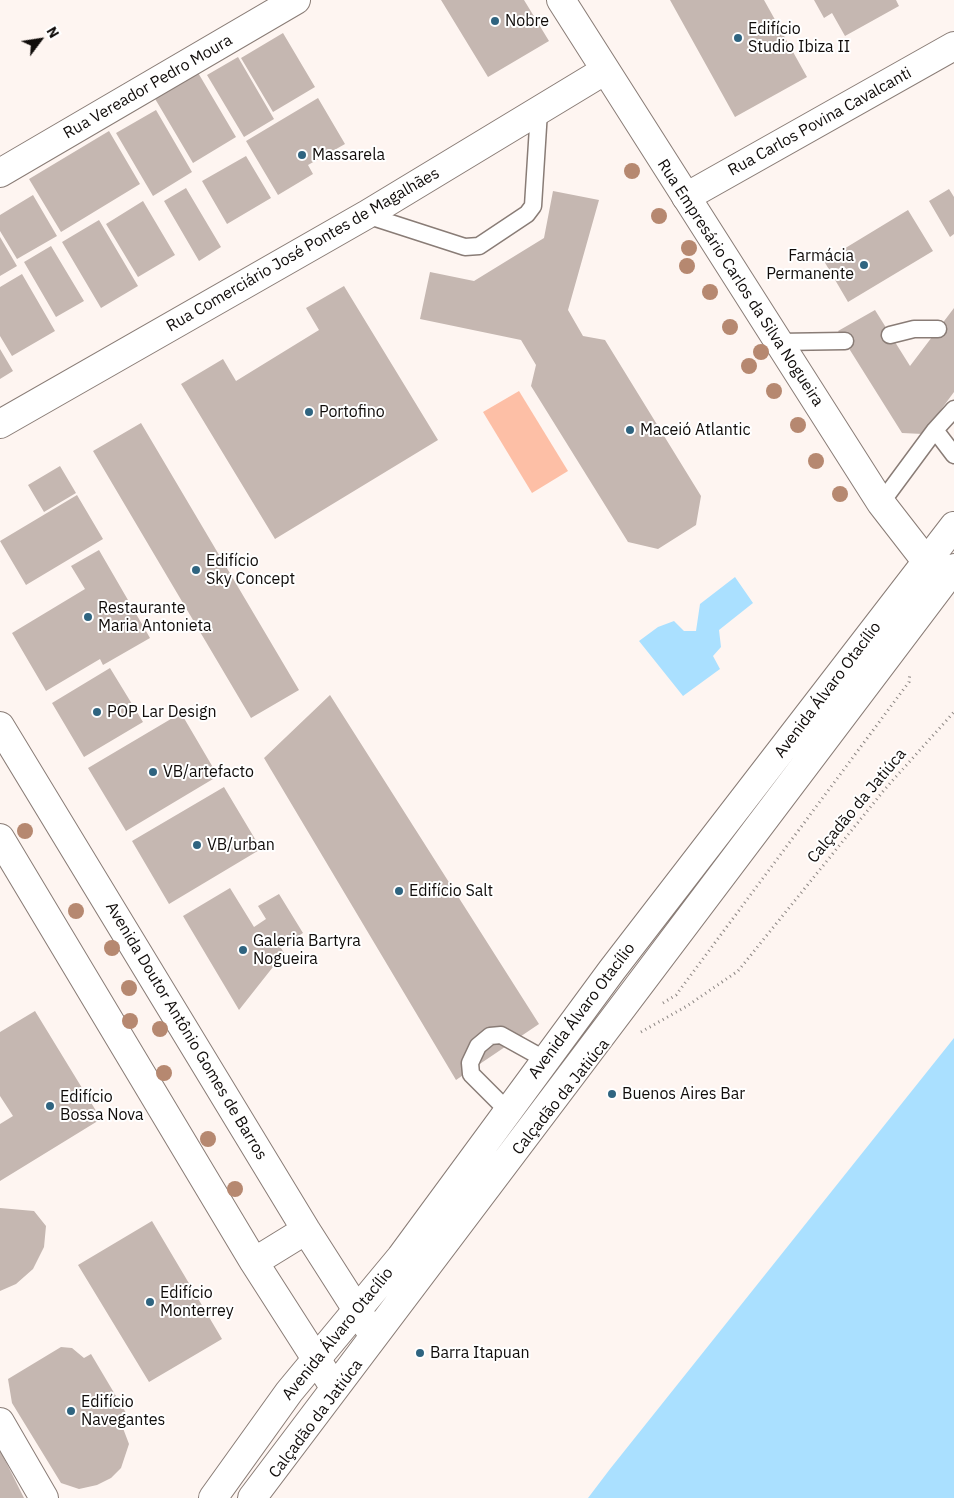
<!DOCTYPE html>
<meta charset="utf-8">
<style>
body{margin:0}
#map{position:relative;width:954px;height:1498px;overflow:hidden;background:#fef5f1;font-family:"IBM Plex Sans",sans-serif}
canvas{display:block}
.north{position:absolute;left:15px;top:15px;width:50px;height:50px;-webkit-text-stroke:4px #fff;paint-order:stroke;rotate:59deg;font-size:14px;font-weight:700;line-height:20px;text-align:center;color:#100c0a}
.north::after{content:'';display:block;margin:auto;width:18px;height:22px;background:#100c0a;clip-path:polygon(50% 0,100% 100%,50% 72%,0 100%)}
</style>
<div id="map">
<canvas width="954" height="1498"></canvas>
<div class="north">N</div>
</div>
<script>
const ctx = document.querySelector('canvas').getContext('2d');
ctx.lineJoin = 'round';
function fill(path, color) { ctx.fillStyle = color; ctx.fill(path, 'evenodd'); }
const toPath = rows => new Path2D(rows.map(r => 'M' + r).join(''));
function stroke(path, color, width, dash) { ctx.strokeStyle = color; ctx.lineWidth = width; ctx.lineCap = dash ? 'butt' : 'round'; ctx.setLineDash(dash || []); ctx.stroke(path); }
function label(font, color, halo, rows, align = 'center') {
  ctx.font = font + ' "IBM Plex Sans",sans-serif'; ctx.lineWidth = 4; ctx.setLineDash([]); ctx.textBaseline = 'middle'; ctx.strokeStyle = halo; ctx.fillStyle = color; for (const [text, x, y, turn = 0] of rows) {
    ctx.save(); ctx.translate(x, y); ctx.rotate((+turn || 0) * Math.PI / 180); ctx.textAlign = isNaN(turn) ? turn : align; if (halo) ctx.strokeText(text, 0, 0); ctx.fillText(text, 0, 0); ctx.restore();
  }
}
fill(toPath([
 [519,391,568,471,532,493,483,412]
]), '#fdbfa6');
fill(toPath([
 [735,577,753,603,719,630,721,647,713,656,720,669,683,696,639,641,658,627,674,621,684,631,696,631,700,604],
 [954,1038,954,1498,588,1498,610,1469]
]), '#aae0ff');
fill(toPath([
 [441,0,524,0,549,41,488,77],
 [670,0,764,0,807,77,735,117],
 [814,0,896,0,899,6,845,36,832,13,824,18],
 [283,33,315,87,273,112,241,58],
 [238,57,274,119,244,137,207,75],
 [197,71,236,137,193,163,154,97],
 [318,98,345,144,308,165,313,174,278,195,246,141],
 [156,110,192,172,153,196,116,133],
 [109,131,140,184,61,232,29,179],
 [246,156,271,198,227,224,202,181],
 [186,188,221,247,199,261,164,201],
 [949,189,954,197,954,234,950,237,929,201],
 [553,191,599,200,568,310,583,336,605,340,701,496,696,525,658,549,628,542,531,386,536,365,521,340,420,319,430,272,474,281,544,238],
 [33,195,57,236,17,259,0,231,0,215],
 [143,201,175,255,138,277,106,224],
 [908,210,933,251,848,302,824,261],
 [99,220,138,286,101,308,62,242],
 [0,237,17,266,0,276],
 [51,246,84,301,56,317,24,262],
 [22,274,55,331,12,356,0,336,0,287],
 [344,286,438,440,275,539,181,384,223,359,236,381,319,330,306,308],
 [954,308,954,392,923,434,902,433,838,331,875,310,910,366],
 [0,349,13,371,0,379],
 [141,423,299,690,251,718,93,451],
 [60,466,76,493,44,512,28,485],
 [77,495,103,539,26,585,0,541],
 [99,550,150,638,103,665,100,659,46,691,12,633,85,589,71,566],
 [110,668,143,722,84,757,52,703],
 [330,695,539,1024,456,1080,264,758],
 [181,713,218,776,126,831,88,768],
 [224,787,261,849,169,904,132,841],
 [230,888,254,927,266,919,258,906,279,894,303,933,282,946,277,937,275,938,284,953,239,1010,183,916],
 [35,1011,101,1119,0,1181,0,1124,13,1116,0,1096,0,1032],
 [0,1208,34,1211,46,1226,44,1247,33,1269,16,1284,0,1291],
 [152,1221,222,1339,149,1382,78,1265],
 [61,1347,72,1348,84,1358,91,1354,129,1418,121,1423,129,1444,121,1468,111,1478,97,1485,79,1489,61,1483,12,1403,8,1379],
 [0,1450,24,1498,0,1498]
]), '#c5b7b1');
const lane = toPath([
 [366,215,465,247,479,246,527,214,533,206,539,111],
 [890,335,914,329,938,329],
 [778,342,845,341],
 [935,430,954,455],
 [881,503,935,430,954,409],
 [508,1111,471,1074,470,1063,478,1046,490,1036,501,1035,546,1060]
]);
const street = toPath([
 [0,173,296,0],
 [686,197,954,46],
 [0,424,366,215,604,71],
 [0,1422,44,1498]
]);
const secondary = toPath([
 [561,0,881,503,926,561],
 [0,726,306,1230,373,1335],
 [0,838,254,1262,334,1387],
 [254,1262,306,1230]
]);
const primary = toPath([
 [213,1498,289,1392,401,1257,612,970,954,526],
 [252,1498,954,568]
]);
stroke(lane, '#897c76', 19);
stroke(street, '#897c76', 30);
stroke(secondary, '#897c76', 30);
stroke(primary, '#897c76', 30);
stroke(toPath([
 [663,1003,676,995,909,682,910,673],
 [641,1032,687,1006,738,971,885,789,954,712]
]), '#8b8582', 3, [1, 4]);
stroke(lane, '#fff', 16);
stroke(street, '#fff', 28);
stroke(secondary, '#fff', 28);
stroke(primary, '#fff', 28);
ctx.fillStyle = '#b68870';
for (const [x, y] of [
 [632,171],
 [659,216],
 [689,248],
 [687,266],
 [710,292],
 [730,327],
 [761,352],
 [749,366],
 [774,391],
 [798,425],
 [816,461],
 [840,494],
 [25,831],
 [76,911],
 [112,948],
 [129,988],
 [130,1021],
 [160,1029],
 [164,1073],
 [208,1139],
 [235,1189]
]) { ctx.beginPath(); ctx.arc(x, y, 8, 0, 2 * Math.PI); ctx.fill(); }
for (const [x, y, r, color] of [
 [495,21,5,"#2f6480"],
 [738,38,5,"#2f6480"],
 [302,155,5,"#2f6480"],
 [864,265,5,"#2f6480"],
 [309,412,5,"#2f6480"],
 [630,430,5,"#2f6480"],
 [196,570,5,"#2f6480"],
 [88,617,5,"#2f6480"],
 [97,712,5,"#2f6480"],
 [153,772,5,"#2f6480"],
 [197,845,5,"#2f6480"],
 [399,891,5,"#2f6480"],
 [243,950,5,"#2f6480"],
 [612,1094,5,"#2f6480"],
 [50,1106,5,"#2f6480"],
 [150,1302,5,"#2f6480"],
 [420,1353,5,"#2f6480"],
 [71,1411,5,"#2f6480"]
]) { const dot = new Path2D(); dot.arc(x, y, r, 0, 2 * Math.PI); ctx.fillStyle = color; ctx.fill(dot); stroke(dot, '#fff', 2); }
label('16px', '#100c0a', '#fff', [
 ["Nobre",505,21],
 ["Edifício",748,29],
 ["Studio Ibiza II",748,47],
 ["Massarela",312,155],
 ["Farmácia",854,256,"right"],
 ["Permanente",854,274,"right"],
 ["Portofino",319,412],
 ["Maceió Atlantic",640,430],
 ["Edifício",206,561],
 ["Sky Concept",206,579],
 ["Restaurante",98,608],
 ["Maria Antonieta",98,626],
 ["POP Lar Design",107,712],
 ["VB/artefacto",163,772],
 ["VB/urban",207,845],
 ["Edifício Salt",409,891],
 ["Galeria Bartyra",253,941],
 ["Nogueira",253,959],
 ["Buenos Aires Bar",622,1094],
 ["Edifício",60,1097],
 ["Bossa Nova",60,1115],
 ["Edifício",160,1293],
 ["Monterrey",160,1311],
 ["Barra Itapuan",430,1353],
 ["Edifício",81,1402],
 ["Navegantes",81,1420]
], 'left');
label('16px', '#100c0a', '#fff', [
 ["Rua Vereador Pedro Moura",148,87,-30],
 ["Rua Carlos Povina Cavalcanti",820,122,-29],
 ["Rua Comerciário José Pontes de Magalhães",303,250,-30],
 ["Rua Empresário Carlos da Silva Nogueira",740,283,57],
 ["Avenida Álvaro Otacílio",828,690,-53],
 ["Calçadão da Jatiúca",857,806,-50],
 ["Avenida Álvaro Otacílio",582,1011,-53],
 ["Avenida Doutor Antônio Gomes de Barros",186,1031,59],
 ["Calçadão da Jatiúca",561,1097,-51],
 ["Avenida Álvaro Otacílio",338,1334,-51],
 ["Calçadão da Jatiúca",316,1419,-53]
]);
</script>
